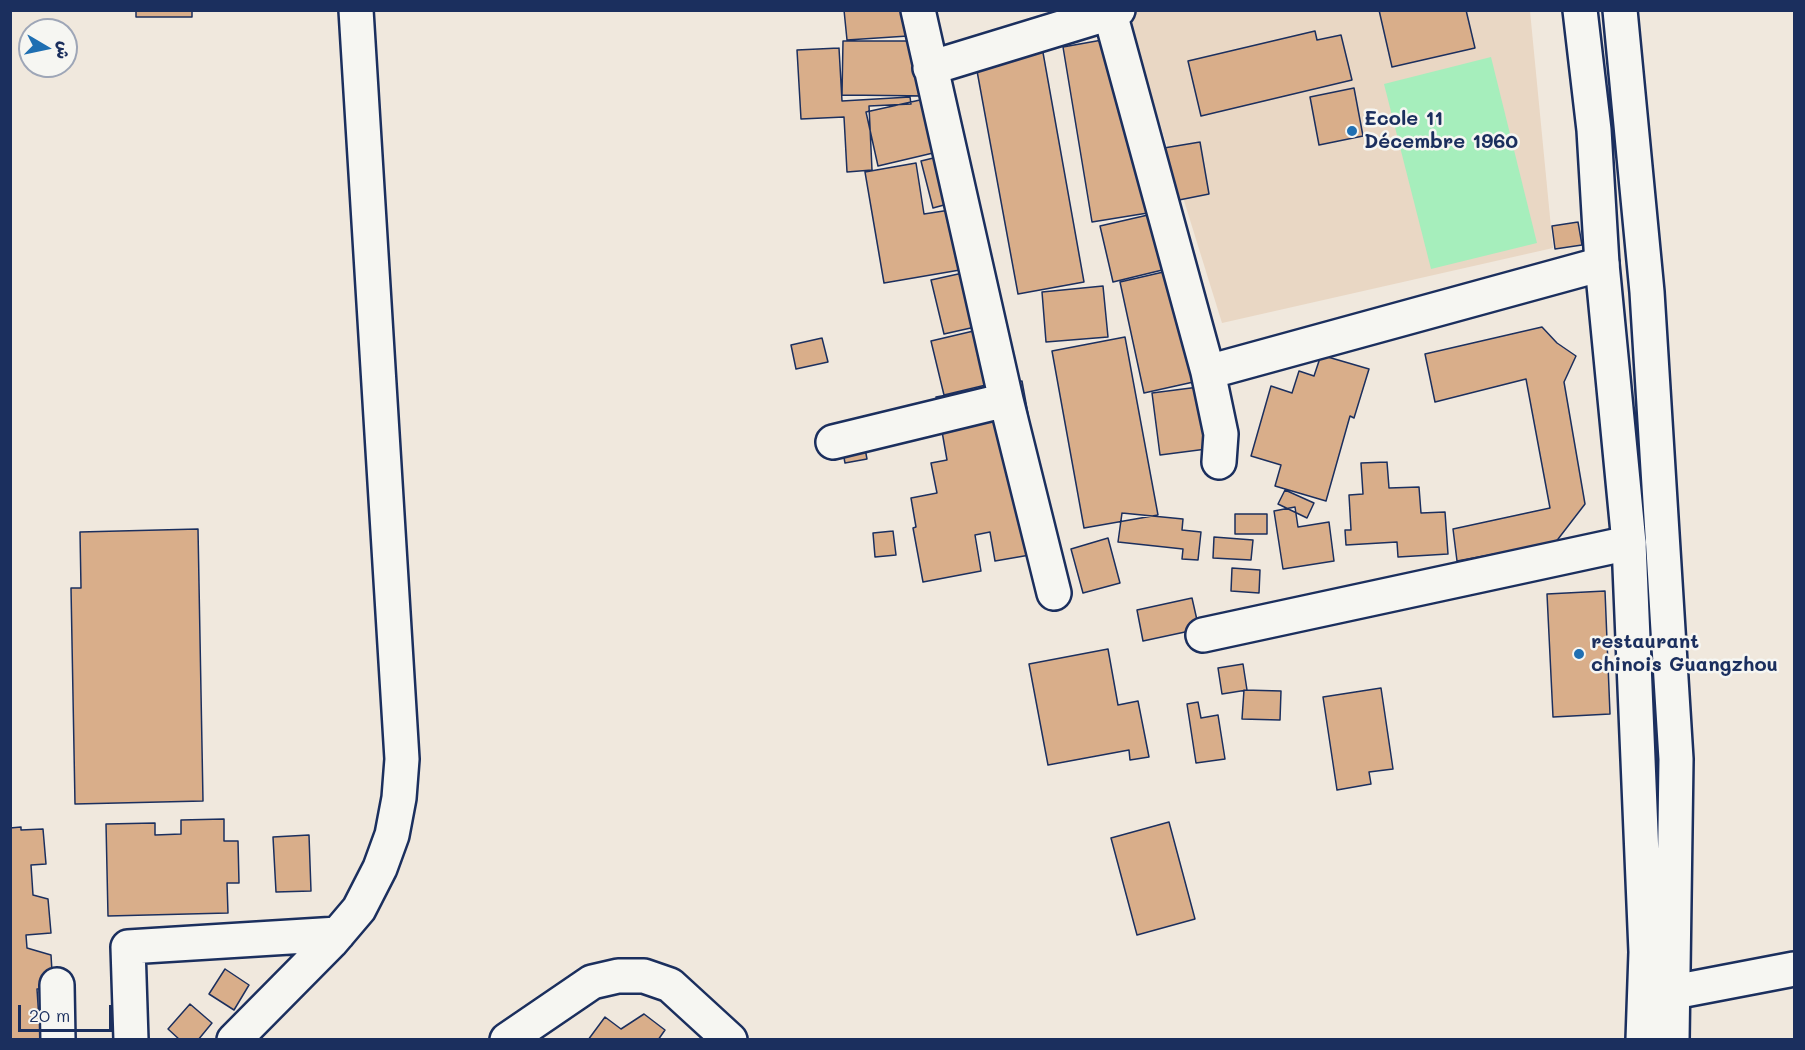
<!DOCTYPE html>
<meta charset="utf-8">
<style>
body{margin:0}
#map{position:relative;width:1805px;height:1050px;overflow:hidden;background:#f0e8dd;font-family:Mali,"Playpen Sans Arabic",sans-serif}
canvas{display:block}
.frame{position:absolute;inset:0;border:12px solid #1b2f5e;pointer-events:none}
.north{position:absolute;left:18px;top:18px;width:60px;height:60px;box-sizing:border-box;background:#f6f6f2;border:2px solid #9ea6b7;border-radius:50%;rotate:99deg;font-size:16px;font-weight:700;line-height:24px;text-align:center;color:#1b2f5e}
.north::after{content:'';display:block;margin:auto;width:21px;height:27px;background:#1f6fb2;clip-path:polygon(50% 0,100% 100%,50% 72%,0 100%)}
.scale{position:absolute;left:18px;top:1005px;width:94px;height:27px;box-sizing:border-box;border:3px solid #1b2f5e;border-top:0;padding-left:8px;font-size:18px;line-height:21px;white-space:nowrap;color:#1b2f5e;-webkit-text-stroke:4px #f6f6f2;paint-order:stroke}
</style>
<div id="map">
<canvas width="1805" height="1050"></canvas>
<div class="frame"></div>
<div class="north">ش</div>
<div class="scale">20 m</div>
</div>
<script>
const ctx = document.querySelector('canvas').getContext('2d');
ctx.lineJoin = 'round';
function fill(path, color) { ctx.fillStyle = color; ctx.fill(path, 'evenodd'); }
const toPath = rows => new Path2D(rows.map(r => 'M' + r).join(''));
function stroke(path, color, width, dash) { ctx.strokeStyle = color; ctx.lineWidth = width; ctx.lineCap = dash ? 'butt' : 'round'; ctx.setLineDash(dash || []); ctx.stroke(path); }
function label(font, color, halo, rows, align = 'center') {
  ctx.font = font + ' Mali,sans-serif'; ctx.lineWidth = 5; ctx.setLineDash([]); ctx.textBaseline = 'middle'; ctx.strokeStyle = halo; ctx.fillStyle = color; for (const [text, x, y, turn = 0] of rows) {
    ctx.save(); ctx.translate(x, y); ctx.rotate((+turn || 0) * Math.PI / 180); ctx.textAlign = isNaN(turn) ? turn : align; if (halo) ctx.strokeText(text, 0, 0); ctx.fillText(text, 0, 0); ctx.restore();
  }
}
fill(toPath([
 [1142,10,1530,11,1553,248,1222,323,1126,14]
]), '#e9d7c4');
fill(toPath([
 [1491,57,1537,243,1431,269,1384,84]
]), '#a6eebc');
const building = toPath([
 [136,10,192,10,192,17,136,17,136,10],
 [844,10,922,10,923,35,847,40,844,10],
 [1379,10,1466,10,1475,48,1392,67,1379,10],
 [1315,31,1317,40,1341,35,1352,80,1201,116,1188,61,1315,31],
 [1130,35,1160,211,1092,222,1063,47,1130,35],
 [843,41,931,41,931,96,842,95,843,41],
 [1042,47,1084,282,1018,294,975,60,1042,47],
 [839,48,842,101,910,97,911,104,869,106,872,170,847,172,844,117,801,119,797,50,839,48],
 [1354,88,1363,136,1319,145,1310,97,1354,88],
 [938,96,950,149,878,166,866,112,938,96],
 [1200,142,1209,194,1174,201,1164,148,1200,142],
 [954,153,966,199,933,208,921,161,954,153],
 [916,163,924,214,963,208,989,265,884,283,865,172,916,163],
 [1174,209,1187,264,1113,282,1100,226,1174,209],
 [1578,222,1582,245,1555,249,1552,226,1578,222],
 [990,267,1002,321,944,334,931,280,990,267],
 [1185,267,1216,377,1144,393,1120,282,1185,267],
 [1103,286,1108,337,1046,342,1042,292,1103,286],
 [999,325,1011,379,944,395,931,341,999,325],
 [1542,327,1557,343,1576,356,1564,382,1585,504,1555,543,1457,561,1453,529,1550,508,1526,379,1435,402,1425,354,1542,327],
 [1125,337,1158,515,1084,528,1052,351,1125,337],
 [822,338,828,362,796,369,791,345,822,338],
 [1321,355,1369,369,1354,418,1350,416,1326,501,1275,486,1281,465,1251,456,1271,386,1292,393,1299,371,1314,376,1321,355],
 [1022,381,1053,551,995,561,990,532,975,535,981,571,923,582,913,528,916,527,911,498,937,493,931,463,947,460,936,397,1022,381],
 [1222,384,1230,446,1160,455,1152,393,1222,384],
 [862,433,867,459,845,463,840,437,862,433],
 [1387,462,1389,488,1419,487,1421,513,1445,512,1448,554,1398,557,1397,542,1346,545,1345,530,1351,530,1349,495,1363,494,1361,463,1387,462],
 [1285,490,1314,503,1307,518,1278,504,1285,490],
 [1295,507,1298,527,1329,522,1334,561,1283,569,1274,511,1295,507],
 [1122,513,1183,519,1182,530,1201,532,1198,560,1182,559,1183,549,1118,542,1122,513],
 [1235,514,1267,514,1267,534,1235,534,1235,514],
 [198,529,203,801,75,804,71,588,81,588,80,532,198,529],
 [893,531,896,555,875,557,873,533,893,531],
 [1214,537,1253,540,1251,560,1213,558,1214,537],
 [1108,538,1120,583,1083,593,1071,549,1108,538],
 [1232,568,1260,570,1259,593,1231,591,1232,568],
 [1605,591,1610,714,1553,717,1547,594,1605,591],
 [1192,598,1199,629,1143,641,1137,610,1192,598],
 [1108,649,1118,705,1138,701,1149,757,1130,760,1129,750,1048,765,1029,664,1108,649],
 [1243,664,1247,690,1222,694,1218,668,1243,664],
 [1381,688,1393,769,1369,772,1371,784,1337,790,1323,697,1381,688],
 [1244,690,1281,691,1280,720,1242,719,1244,690],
 [1198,702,1201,718,1218,715,1225,759,1196,763,1187,704,1198,702],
 [224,819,224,841,238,841,239,883,227,883,228,913,108,916,106,824,155,823,155,835,181,834,181,820,224,819],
 [1169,822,1195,919,1137,935,1111,838,1169,822],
 [21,827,21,830,43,829,46,864,31,865,33,895,48,899,51,933,26,935,27,948,51,955,53,988,37,989,39,1020,54,1024,55,1040,10,1040,10,828,21,827],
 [309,835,311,891,276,892,273,837,309,835],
 [225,969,249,985,234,1010,209,994,225,969],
 [190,1004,212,1023,198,1040,180,1040,168,1029,190,1004],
 [644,1014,665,1030,658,1040,588,1040,605,1017,621,1029,644,1014]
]);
fill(building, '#d9ae8a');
stroke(building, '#1b2f5e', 1.5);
const minor = toPath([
 [918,10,1006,400,1054,593],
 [1118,10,1110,13,1208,372,1602,264],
 [930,68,1110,13],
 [1208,372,1221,434,1219,462],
 [833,442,1006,400],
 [1203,635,1629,543],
 [57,985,58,1040],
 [1674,992,1794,969],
 [131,1040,128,947,338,934],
 [234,1040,331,942,359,909,380,868,392,835,399,798,402,759,356,10],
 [507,1040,592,982,618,976,644,976,670,985,730,1040]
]);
const major = toPath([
 [1580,10,1594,130,1602,264,1629,543,1646,952,1643,1040],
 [1620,10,1647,292,1676,759,1672,1040]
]);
stroke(minor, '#1b2f5e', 38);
stroke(major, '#1b2f5e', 38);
stroke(minor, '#f6f6f2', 33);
stroke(major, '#f6f6f2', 33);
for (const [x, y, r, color] of [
 [1352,131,6,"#1f6fb2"],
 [1579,654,6,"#1f6fb2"]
]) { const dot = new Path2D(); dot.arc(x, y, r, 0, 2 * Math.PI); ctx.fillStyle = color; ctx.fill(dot); stroke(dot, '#f6f6f2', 2); }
label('bold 20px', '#1b2f5e', '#f6f6f2', [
 ["Ecole 11",1364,119],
 ["Décembre 1960",1364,142],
 ["restaurant",1591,642],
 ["chinois Guangzhou",1591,665]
], 'left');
</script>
